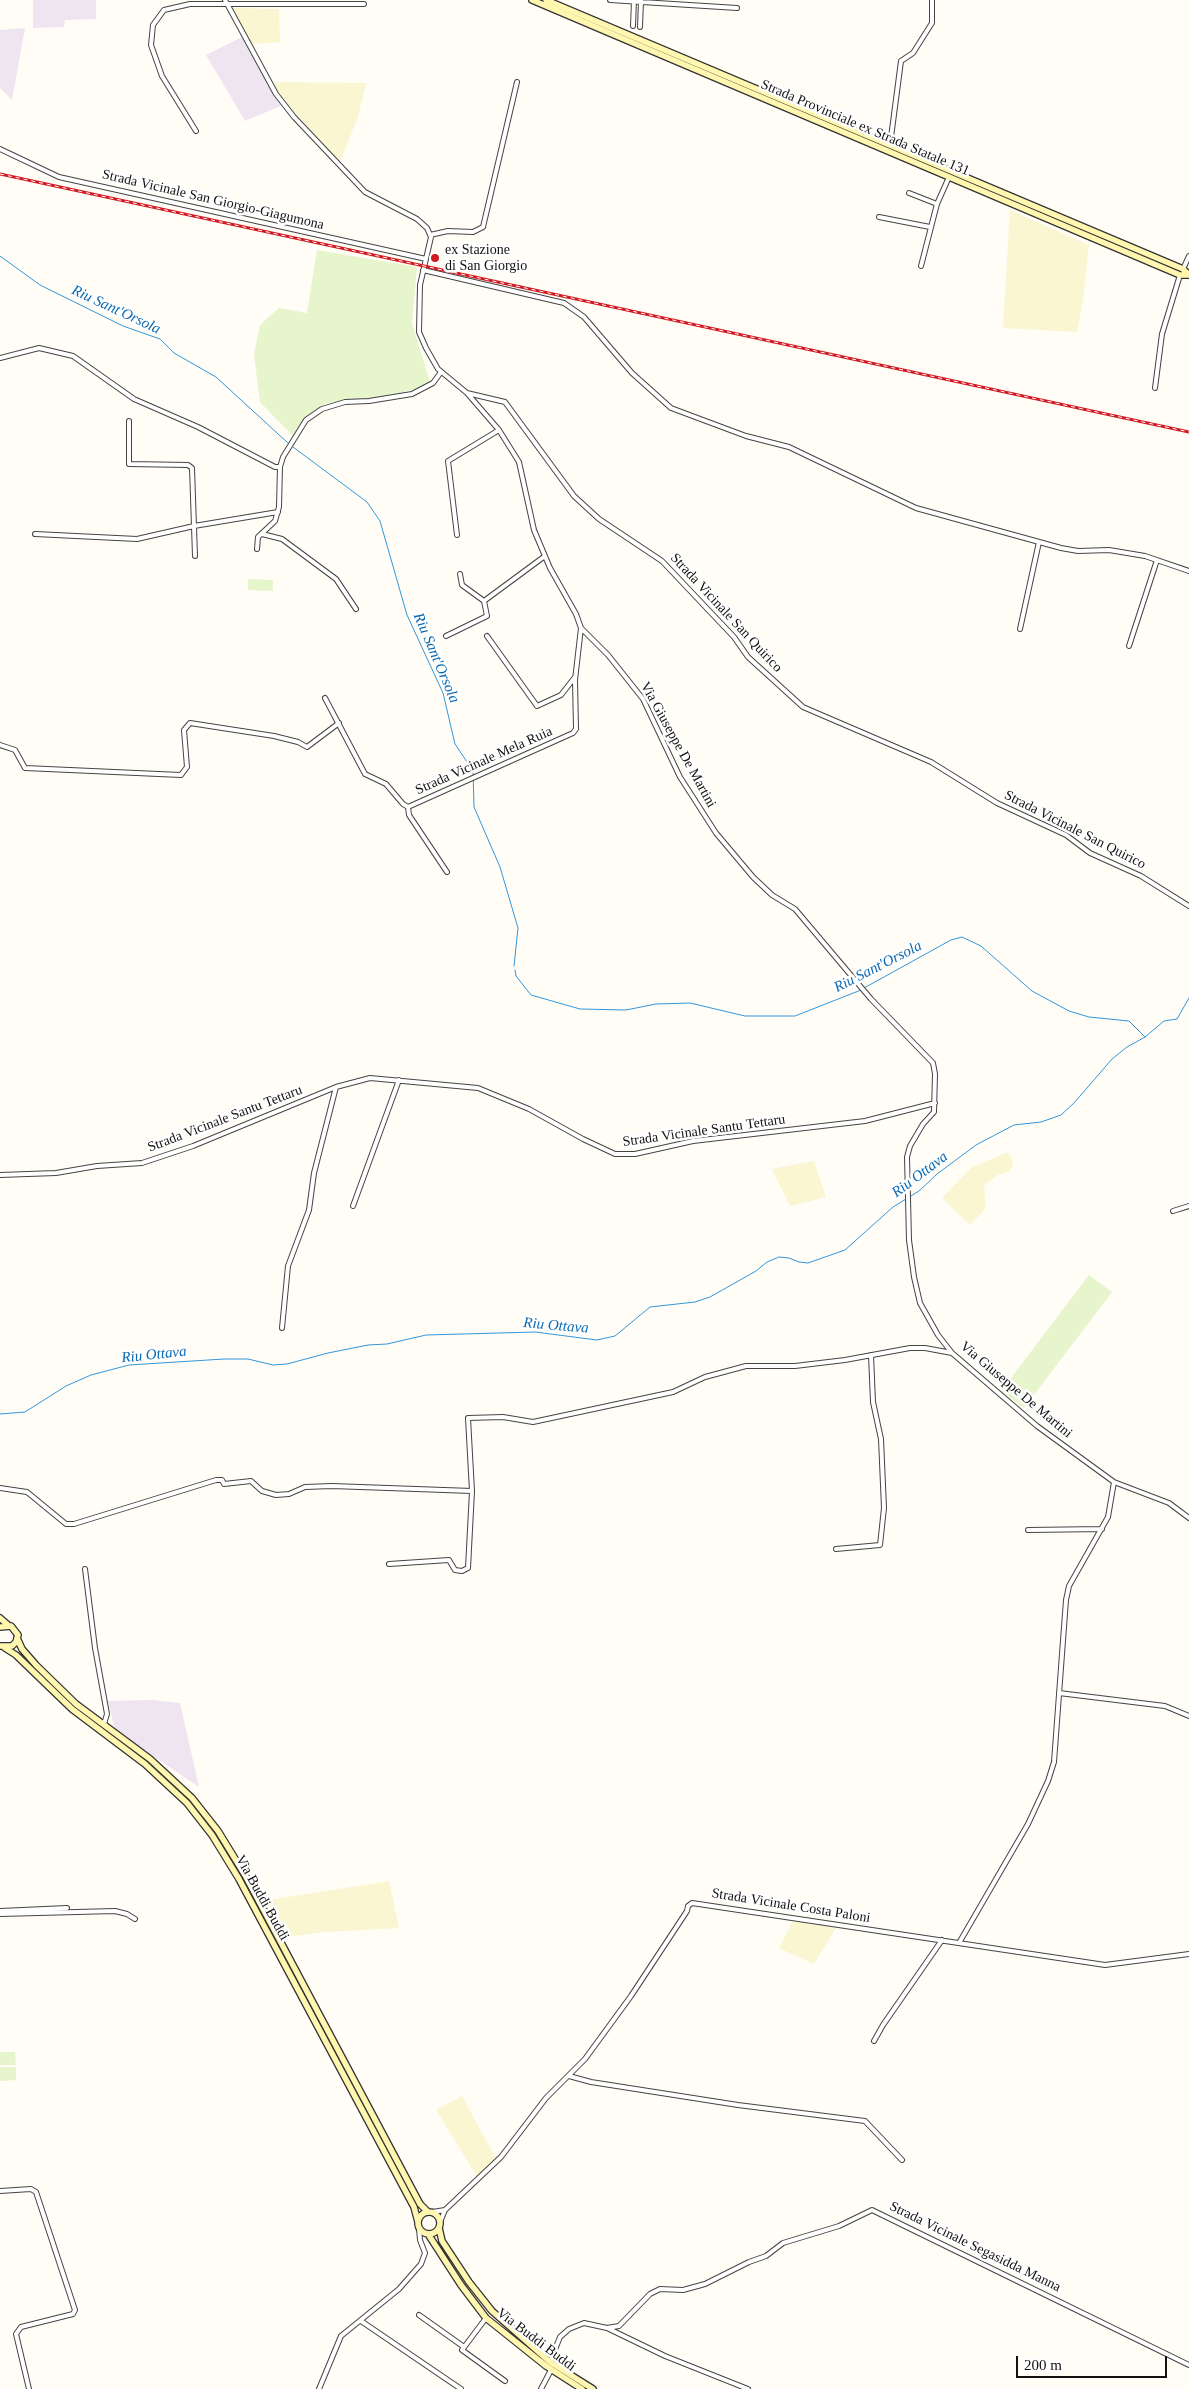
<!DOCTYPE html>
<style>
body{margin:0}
#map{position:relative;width:1189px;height:2389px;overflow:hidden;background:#fffdf5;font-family:Georgia,serif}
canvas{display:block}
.scale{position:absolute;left:1016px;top:2356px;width:151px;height:22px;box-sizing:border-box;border:2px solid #111;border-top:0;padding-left:6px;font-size:15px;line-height:18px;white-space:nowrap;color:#111;-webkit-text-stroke:4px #fff;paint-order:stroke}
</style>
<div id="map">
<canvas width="1189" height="2389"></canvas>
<div class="scale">200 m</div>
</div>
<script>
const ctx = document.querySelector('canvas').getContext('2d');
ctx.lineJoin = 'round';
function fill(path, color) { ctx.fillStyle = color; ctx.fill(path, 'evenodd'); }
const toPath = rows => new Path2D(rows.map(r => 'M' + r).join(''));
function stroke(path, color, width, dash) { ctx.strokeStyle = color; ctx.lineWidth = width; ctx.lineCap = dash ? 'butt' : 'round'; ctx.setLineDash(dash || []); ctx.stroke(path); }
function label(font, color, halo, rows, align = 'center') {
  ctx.font = font + ' Georgia,serif'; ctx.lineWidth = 5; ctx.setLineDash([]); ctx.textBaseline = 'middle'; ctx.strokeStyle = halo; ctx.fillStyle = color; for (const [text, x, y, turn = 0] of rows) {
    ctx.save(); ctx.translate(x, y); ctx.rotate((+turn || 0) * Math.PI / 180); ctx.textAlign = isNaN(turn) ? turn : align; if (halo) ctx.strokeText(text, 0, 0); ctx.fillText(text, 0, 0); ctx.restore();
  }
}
fill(toPath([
 [33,0,96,0,96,19,65,20,64,27,33,28],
 [25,28,12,100,0,88,0,30],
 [242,37,281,106,245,121,206,55],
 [153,1700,180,1703,199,1787,115,1730,108,1701]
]), '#efe5f0');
fill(toPath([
 [230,8,279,9,280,42,250,44],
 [277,82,366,83,358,117,339,164,273,87],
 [1010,210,1089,245,1083,301,1077,332,1003,328],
 [1006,1153,1010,1155,1013,1165,1010,1171,998,1175,984,1186,986,1208,970,1225,942,1198,972,1167],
 [814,1161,826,1197,790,1206,772,1169],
 [389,1881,399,1928,324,1932,278,1938,263,1901],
 [794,1919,837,1926,814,1964,779,1948],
 [462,2096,496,2159,478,2178,436,2110]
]), '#f9f6d1');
fill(toPath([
 [317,250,417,267,412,323,430,382,423,387,369,401,325,403,293,436,260,402,254,355,260,325,279,308,307,313],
 [248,579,273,580,273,591,248,590],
 [1089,1275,1112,1292,1024,1408,1001,1391],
 [0,2052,15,2052,16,2065,0,2065],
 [0,2067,16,2067,16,2080,0,2081]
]), '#e6f5cc');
stroke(toPath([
 [0,256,40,285,123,326,160,339,174,353,216,377,289,444],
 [293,447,367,502,380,521,407,615,443,693,455,744,473,771,474,807,500,867,518,928,514,966],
 [515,970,516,976,531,995,580,1009,626,1010,656,1004,690,1003,745,1016,795,1016,861,990],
 [864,988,951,940,962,937,981,946,1032,991,1069,1011,1089,1017,1129,1021,1145,1037],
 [0,1414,25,1412,66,1386,91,1375,129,1365,224,1359,248,1359,273,1365,287,1364,328,1353,368,1345,387,1344,426,1335,535,1332,597,1340,615,1336,650,1307,695,1302,710,1297,756,1271,767,1262,779,1257,789,1258,799,1262,808,1263,845,1250,893,1207,919,1191,937,1174,976,1145,1014,1125,1041,1122,1061,1115,1074,1103,1112,1059,1127,1047,1145,1037,1164,1021,1177,1019,1189,998]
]), '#3297dc', 1);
const street = toPath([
 [225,0,276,94,294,117,365,192,417,219,427,228,431,237,420,285,419,332,426,348,438,369,467,393,499,430,519,462,534,530,550,568,576,614,581,628,608,655,643,699,680,777,716,833,753,877,772,895,795,909,871,999,933,1063,935,1074,934,1112,923,1124,910,1146,907,1157,909,1240,914,1277,920,1303,938,1335,952,1353,1037,1426,1114,1482,1169,1503,1189,1518],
 [610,0,737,8],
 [633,26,634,0],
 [640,27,641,1],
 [196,131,162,76,151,45,153,25,164,10,190,4,364,4],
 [890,145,901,61,913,53,932,23,932,0],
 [0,149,59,177,426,259],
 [909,193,937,204],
 [879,217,930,227],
 [430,235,448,231,473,232,483,227,517,82],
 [921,266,937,204,949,177],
 [1183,269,1189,256],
 [423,270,564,303,584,317,632,373,671,408,746,436,789,447,916,508,1061,548,1078,551,1109,550,1145,556,1189,571],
 [0,358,39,348,73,356,134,399,198,427,275,467,280,467],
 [1155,388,1162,334,1180,275],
 [467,393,505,402,574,496,599,519,662,561,734,637,748,657,803,707,931,762,997,803,1066,835,1090,853,1141,876,1189,906],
 [129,421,129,464,188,465,192,468,195,556],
 [35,534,137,539,194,526,278,512],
 [262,534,282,539,336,579,356,609],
 [457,535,448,461,499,430],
 [257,549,258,537,275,521,279,507,280,467,283,457,306,420,322,409,345,402,369,401,412,394,433,383,441,372],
 [460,574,462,585,484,601],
 [1020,629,1039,542],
 [446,636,487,616,484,601,545,556],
 [487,636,537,706,561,695,575,677],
 [1129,646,1157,560],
 [325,698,365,774,386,784,403,804,408,807,573,733,576,729,575,680,581,628],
 [0,745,15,750,25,768,181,775,187,767,184,730,190,723,274,736,298,742,307,747,339,723],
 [408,807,409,815,447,872],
 [0,1175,56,1173,97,1166,142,1163,193,1146,336,1087,370,1078,478,1088,529,1109,583,1139,615,1154,635,1154,693,1141,865,1121,935,1103],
 [353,1206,399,1080],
 [1173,1211,1189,1206],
 [282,1328,288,1266,309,1210,314,1173,336,1087],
 [0,1488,27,1492,66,1524,74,1524,216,1480,222,1480,224,1484,251,1481,262,1491,276,1495,289,1494,305,1487,332,1486,472,1491],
 [1028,1530,1102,1529],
 [836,1549,880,1545,884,1508,881,1439,873,1402,871,1355],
 [389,1564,449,1560,455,1570,462,1571,468,1568,472,1491,468,1418,503,1417,533,1422,673,1392,705,1377,746,1366,795,1366,845,1360,910,1348,925,1348,952,1353],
 [85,1569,95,1648,107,1714,104,1724],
 [1059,1693,1165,1706,1189,1716],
 [0,1911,67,1908],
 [0,1914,115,1911,127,1914,135,1919],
 [959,1943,1028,1824,1048,1781,1054,1762,1066,1600,1069,1586,1108,1517,1114,1482],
 [874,2041,883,2025,942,1940],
 [569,2076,591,2082,738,2105,865,2121,902,2160],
 [0,2191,31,2189,36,2192,75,2310,73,2314,21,2327,16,2334,29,2389],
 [432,2212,445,2210],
 [440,2222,445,2210,501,2157,546,2098,585,2059,631,1996,687,1911,688,1906,692,1903,1105,1965,1189,1954],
 [419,2315,464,2347],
 [486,2318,462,2350,505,2381],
 [361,2321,461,2389],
 [607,2328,665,2356,748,2389],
 [550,2362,560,2337,569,2329,584,2323,607,2328,619,2326,650,2294,660,2289,683,2290,705,2284,749,2262,766,2256,783,2243,839,2226,872,2210,1189,2365],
 [319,2389,341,2336,399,2289,421,2264,425,2253,420,2240,419,2229],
 [541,2389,551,2370]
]);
const secondary = toPath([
 [532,0,1180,275,1189,275],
 [546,0,1183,269,1189,275],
 [0,1618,8,1625],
 [0,1627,11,1626,18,1635,16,1642,12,1646,0,1646],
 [17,1638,22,1649,36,1665,76,1704,150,1759,192,1798,218,1831,245,1875,420,2204,427,2211],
 [5,1648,16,1655,72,1709,145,1764,187,1803,212,1835,239,1879,414,2207,418,2222],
 '418 2223a11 11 0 1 1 22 0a11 11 0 1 1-22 0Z',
 [439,2228,442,2241,469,2282,492,2311,550,2362,593,2389],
 [428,2234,461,2285,486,2318,546,2366,582,2389]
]);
stroke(street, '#444', 6);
stroke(secondary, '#333', 8);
stroke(street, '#fff', 4);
stroke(secondary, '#fff7b0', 5.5);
const rail = toPath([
 [0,174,1189,432]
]);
stroke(rail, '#d21820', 3);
stroke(rail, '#fff', 1, [4]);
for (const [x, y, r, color] of [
 [435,258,5,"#d21820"]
]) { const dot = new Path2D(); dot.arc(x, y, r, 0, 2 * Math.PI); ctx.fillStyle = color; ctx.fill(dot); stroke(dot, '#fff', 2); }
label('14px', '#111', '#fff', [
 ["Strada Provinciale ex Strada Statale 131",865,128,23],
 ["Strada Vicinale San Giorgio-Giagumona",213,200,13],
 ["Strada Vicinale San Quirico",726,613,47],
 ["Via Giuseppe De Martini",678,745,61],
 ["Strada Vicinale Mela Ruia",484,761,-24],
 ["Strada Vicinale San Quirico",1075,830,27],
 ["Strada Vicinale Santu Tettaru",225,1119,-21],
 ["Strada Vicinale Santu Tettaru",704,1131,-8],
 ["Via Giuseppe De Martini",1016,1390,40],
 ["Via Buddi Buddi",262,1898,61],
 ["Strada Vicinale Costa Paloni",791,1906,9],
 ["Strada Vicinale Segasidda Manna",975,2247,26],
 ["Via Buddi Buddi",536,2340,37]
]);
label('14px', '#111', '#fff', [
 ["ex Stazione",445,250],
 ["di San Giorgio",445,266]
], 'left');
label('italic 15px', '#0a68b2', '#fff', [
 ["Riu Sant'Orsola",116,310,25],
 ["Riu Sant'Orsola",436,658,67],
 ["Riu Sant'Orsola",878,967,-27],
 ["Riu Ottava",920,1175,-37],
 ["Riu Ottava",556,1326,5],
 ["Riu Ottava",154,1355,-6]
]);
</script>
